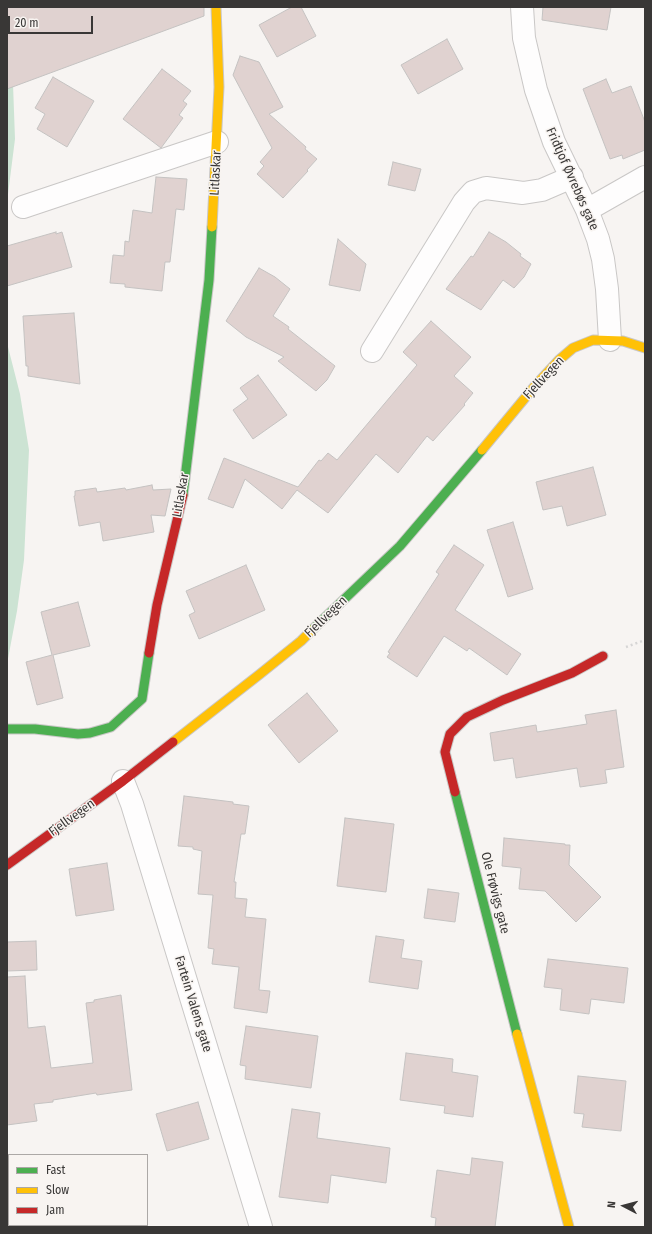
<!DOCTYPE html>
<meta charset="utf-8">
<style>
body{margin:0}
#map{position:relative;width:652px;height:1234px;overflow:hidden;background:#f7f4f2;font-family:"Fira Sans Condensed",sans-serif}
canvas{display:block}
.frame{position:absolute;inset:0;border:8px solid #393736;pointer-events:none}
.legend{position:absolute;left:8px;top:1154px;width:140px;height:72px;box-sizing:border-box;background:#f8f4f1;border:1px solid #aca8a6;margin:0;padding:5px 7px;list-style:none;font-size:12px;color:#393736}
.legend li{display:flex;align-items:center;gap:8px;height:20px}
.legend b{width:20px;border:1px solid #aca8a6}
.north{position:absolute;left:604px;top:1186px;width:40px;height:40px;-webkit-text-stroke:3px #f8f4f1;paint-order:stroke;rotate:276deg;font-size:11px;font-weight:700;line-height:16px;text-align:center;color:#393736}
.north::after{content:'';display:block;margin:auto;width:14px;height:18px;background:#393736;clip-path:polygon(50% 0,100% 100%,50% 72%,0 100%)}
.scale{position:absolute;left:8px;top:16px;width:85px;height:18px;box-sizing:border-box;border:2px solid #393736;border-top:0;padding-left:5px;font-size:12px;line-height:14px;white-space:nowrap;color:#393736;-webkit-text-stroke:3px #f8f4f1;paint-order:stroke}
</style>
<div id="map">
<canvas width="652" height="1234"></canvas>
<div class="frame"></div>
<ul class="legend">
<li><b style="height:5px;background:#4caf50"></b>Fast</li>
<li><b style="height:5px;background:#ffc107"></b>Slow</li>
<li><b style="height:5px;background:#c62828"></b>Jam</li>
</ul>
<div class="north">N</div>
<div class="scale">20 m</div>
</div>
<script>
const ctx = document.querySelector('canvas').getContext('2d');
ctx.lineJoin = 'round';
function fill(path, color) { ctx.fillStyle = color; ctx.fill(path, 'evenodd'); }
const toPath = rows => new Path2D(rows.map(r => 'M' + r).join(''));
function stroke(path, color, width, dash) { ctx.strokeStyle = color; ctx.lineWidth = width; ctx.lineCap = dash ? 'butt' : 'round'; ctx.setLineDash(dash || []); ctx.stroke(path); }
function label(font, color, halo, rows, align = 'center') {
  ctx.font = font + ' "Fira Sans Condensed",sans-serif'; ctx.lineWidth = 3; ctx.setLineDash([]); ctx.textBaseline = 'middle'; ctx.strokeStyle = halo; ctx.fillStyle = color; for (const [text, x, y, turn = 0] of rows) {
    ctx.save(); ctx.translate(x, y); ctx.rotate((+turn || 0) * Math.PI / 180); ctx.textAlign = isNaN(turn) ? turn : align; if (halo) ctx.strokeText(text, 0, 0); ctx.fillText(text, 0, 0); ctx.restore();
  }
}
fill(toPath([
 [7,63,13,84,15,139,7,202],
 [7,343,20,394,29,450,24,560,17,611,7,664]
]), '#cce3d3');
const building = toPath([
 [7,7,204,7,204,16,7,89,7,7],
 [292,7,301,7,316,36,277,57,259,25,292,7],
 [543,7,611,7,607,30,542,20,543,7],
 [447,39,463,69,418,94,401,65,447,39],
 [240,56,259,62,283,107,269,114,306,147,305,149,317,159,307,170,308,171,283,198,257,174,264,166,260,162,272,148,233,75,240,56],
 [162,69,191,91,183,101,187,104,179,115,183,118,161,148,123,119,162,69],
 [53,77,94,101,67,147,37,129,45,114,35,108,53,77],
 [606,79,612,93,631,86,645,122,645,150,623,159,622,155,610,159,583,89,606,79],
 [393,162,421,169,415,191,388,185,393,162],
 [156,177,187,179,184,210,176,209,170,262,165,262,162,291,125,287,125,284,110,283,113,255,124,256,125,241,129,242,133,210,152,213,156,177],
 [56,232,56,234,62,232,72,267,7,286,7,246,56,232],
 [489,232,506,242,521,254,520,256,531,264,524,277,514,288,503,280,481,310,446,289,471,256,473,257,489,232],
 [338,239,366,264,360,291,329,285,338,239],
 [259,268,275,277,290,289,273,316,289,327,288,329,335,366,327,380,316,391,278,361,284,357,246,337,226,321,259,268],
 [74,313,80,384,28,376,28,366,26,366,23,316,74,313],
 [431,321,471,357,454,376,473,393,464,404,465,405,433,441,427,436,398,473,376,454,328,513,297,490,282,509,245,479,233,508,208,499,224,458,298,487,319,460,321,461,328,453,337,460,417,365,403,352,431,321],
 [258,375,287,415,253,439,233,410,248,399,240,388,258,375],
 [593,467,606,515,567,526,562,506,543,510,536,482,593,467],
 [152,485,153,490,171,489,165,516,151,515,154,532,103,541,100,522,79,526,74,496,75,496,75,491,96,488,97,492,125,488,126,490,152,485],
 [513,522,533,589,508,597,487,530,513,522],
 [454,545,484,565,455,610,521,654,507,675,469,648,467,651,444,636,417,677,387,657,390,653,388,652,439,574,436,572,454,545],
 [246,565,265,610,199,639,189,615,195,612,186,591,246,565],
 [78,602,90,646,53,655,63,698,37,705,26,662,52,655,41,612,78,602],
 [307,693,338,731,299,763,268,725,307,693],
 [616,710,624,767,605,770,607,783,580,787,577,768,516,778,513,758,494,761,490,733,536,725,537,732,587,724,585,715,616,710],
 [184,796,233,802,233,804,249,806,245,834,241,834,234,882,236,882,235,898,247,899,245,917,266,919,259,990,270,991,267,1013,234,1008,239,967,212,964,214,949,208,948,213,895,198,894,202,851,193,849,193,847,178,846,184,796],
 [345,818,394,824,386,892,337,886,345,818],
 [504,838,565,844,565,845,570,845,569,865,601,897,576,922,545,891,519,889,521,868,502,866,504,838],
 [107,863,114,910,76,916,69,869,107,863],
 [428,889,459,893,455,922,424,918,428,889],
 [376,936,404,940,401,958,422,961,418,989,369,982,376,936],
 [36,941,37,970,7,971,7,942,36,941],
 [548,959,628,968,624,1003,591,999,589,1014,560,1010,562,989,544,987,548,959],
 [25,976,28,1028,45,1026,51,1068,93,1063,86,1003,94,1002,94,1000,121,995,132,1090,97,1095,96,1093,53,1100,53,1102,34,1104,37,1121,7,1125,7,977,25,976],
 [246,1026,318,1036,311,1088,245,1079,246,1066,240,1065,246,1026],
 [406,1053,453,1059,452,1072,478,1076,473,1117,444,1113,445,1106,400,1100,406,1053],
 [578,1076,626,1081,621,1131,582,1127,584,1114,574,1113,578,1076],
 [198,1102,209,1139,167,1151,156,1114,198,1102],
 [292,1109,320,1113,317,1138,390,1148,386,1183,331,1175,328,1203,279,1197,292,1109],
 [472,1158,503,1162,495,1227,435,1227,436,1218,431,1217,437,1170,470,1175,472,1158]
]);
fill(building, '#e0d2d0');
stroke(building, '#c4c2c1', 1);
const street = toPath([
 [522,7,524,38,536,90,554,142,587,210,598,239,603,259,607,289,610,340],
 [23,207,217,142],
 [587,210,645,177],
 [372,351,464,202,473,192,486,188,523,193,542,190,572,177],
 [123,781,132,804,261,1227]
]);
const fast = toPath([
 [183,495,209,280,212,227],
 [312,630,400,546,482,450],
 [7,729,35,729,78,734,90,733,111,727,142,699,149,653],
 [455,792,517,1034]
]);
const slow = toPath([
 [212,227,219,87,216,7],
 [482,450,534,387,559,360,573,348,593,340,623,341,645,348],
 [173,742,260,674,301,641,312,630],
 [517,1034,569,1227]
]);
const jam = toPath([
 [149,653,157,605,183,495],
 [455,792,445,752,450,734,467,717,503,700,572,673,603,656],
 [7,865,123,781,173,742]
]);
stroke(street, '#c9c7c6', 24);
stroke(fast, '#c9c7c6', 11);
stroke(slow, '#c9c7c6', 11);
stroke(jam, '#c9c7c6', 11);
stroke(toPath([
 [626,647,645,640]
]), '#d6d5d5', 2.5, [2, 3]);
stroke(street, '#fefdfd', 22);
stroke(fast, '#4caf50', 9);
stroke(slow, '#ffc107', 9);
stroke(jam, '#c62828', 9);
label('13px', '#393736', '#f8f4f1', [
 ["Litlaskar",216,173,-87],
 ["Fridtjof Øvrebøs gate",572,179,66],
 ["Fjellvegen",544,378,-47],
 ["Litlaskar",181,495,-80],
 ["Fjellvegen",326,617,-44],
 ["Fjellvegen",72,818,-36],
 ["Ole Frøvigs gate",495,893,76],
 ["Fartein Valens gate",193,1004,73]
]);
</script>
